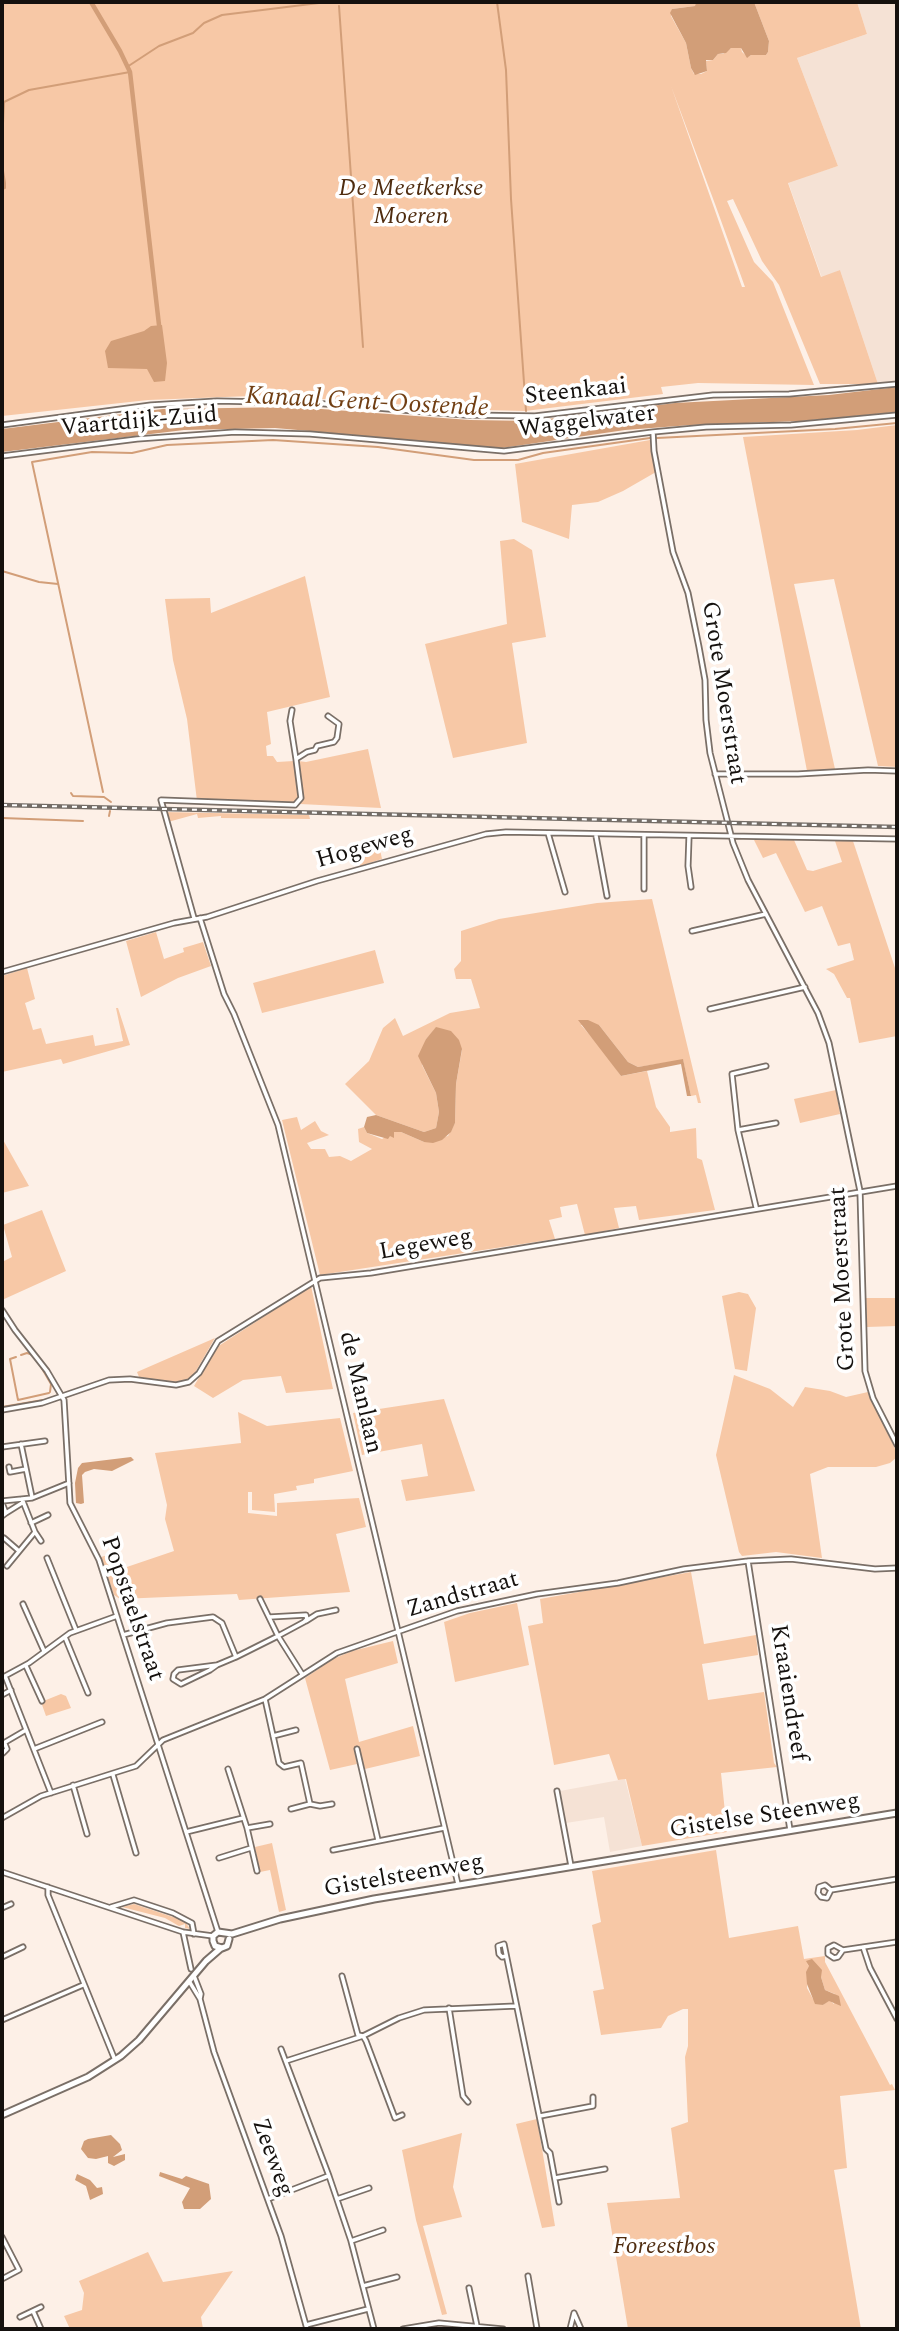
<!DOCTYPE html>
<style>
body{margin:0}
#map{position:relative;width:899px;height:2331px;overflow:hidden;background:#fdf0e7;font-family:Spectral,serif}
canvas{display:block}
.frame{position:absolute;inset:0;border:4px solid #15110e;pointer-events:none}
</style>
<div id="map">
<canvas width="899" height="2331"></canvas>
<div class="frame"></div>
</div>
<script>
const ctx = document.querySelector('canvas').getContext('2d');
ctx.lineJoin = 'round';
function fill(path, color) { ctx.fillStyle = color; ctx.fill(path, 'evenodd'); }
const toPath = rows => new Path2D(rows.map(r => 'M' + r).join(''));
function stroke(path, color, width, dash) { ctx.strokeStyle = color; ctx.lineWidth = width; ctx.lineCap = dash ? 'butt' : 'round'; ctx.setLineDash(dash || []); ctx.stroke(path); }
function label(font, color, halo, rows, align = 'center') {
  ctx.font = font + ' Spectral,serif'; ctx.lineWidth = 7; ctx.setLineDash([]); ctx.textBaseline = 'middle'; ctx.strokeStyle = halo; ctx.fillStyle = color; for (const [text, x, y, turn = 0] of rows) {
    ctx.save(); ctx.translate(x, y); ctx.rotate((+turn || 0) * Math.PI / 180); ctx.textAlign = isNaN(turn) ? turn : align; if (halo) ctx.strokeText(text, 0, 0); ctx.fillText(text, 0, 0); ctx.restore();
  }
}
fill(toPath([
 [857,2,897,2,897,380,878,384,840,270,822,278,788,182,838,166,797,58,867,34],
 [625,1779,642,1846,610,1852,604,1817,566,1823,560,1791]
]), '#f5e2d5');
fill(toPath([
 [2,2,696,2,695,6,672,9,671,16,686,43,691,68,694,74,701,74,707,71,706,61,713,60,718,54,723,54,731,48,741,48,742,52,748,57,751,55,766,55,768,52,769,41,754,2,857,2,867,34,797,58,838,166,788,183,821,277,840,270,878,384,820,384,779,285,762,261,733,199,727,201,754,262,773,282,814,385,698,383,661,387,663,394,525,411,445,409,367,401,251,396,148,400,2,416],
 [671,86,715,204,745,287,742,287],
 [897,425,897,767,878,766,834,579,794,584,835,769,807,771,743,437,857,430],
 [650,440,656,472,623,491,598,502,572,505,569,539,522,522,515,464],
 [514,539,532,550,546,637,512,643,527,743,453,758,425,644,507,624,500,541],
 [305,576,330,697,267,712,271,744,266,746,267,756,273,756,277,762,294,761,299,793,298,800,294,804,197,801,187,719,173,660,165,599,210,598,211,613],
 [368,749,381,808,300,804,303,792,298,761,306,762],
 [164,812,309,815,310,819,221,818,221,816,198,818,197,814,168,822],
 [378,840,382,859,360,866,356,846],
 [754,840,794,840,807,870,813,871,842,862,835,841,853,841,897,974,897,1036,859,1043,850,998,847,998,834,974,826,969,854,960,850,943,838,946,822,906,805,912,776,853,763,858],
 [652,899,701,1103,698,1103,696,1095,691,1096,683,1060,638,1067,628,1062,599,1025,581,1025,603,1050,621,1076,647,1071,656,1107,670,1127,670,1132,696,1128,697,1158,702,1160,715,1210,639,1220,636,1206,614,1208,619,1228,585,1235,577,1204,560,1207,562,1217,549,1220,555,1239,320,1275,282,1120,297,1117,301,1130,315,1121,321,1131,329,1135,307,1143,311,1149,325,1149,329,1157,340,1156,351,1161,372,1149,359,1142,358,1129,364,1127,367,1133,382,1139,394,1132,401,1132,424,1142,448,1136,455,1123,456,1084,462,1050,436,1028,426,1039,422,1065,436,1093,439,1112,436,1128,424,1132,376,1115,345,1084,369,1061,383,1028,395,1018,403,1036,450,1013,480,1008,471,979,456,979,454,969,461,961,461,931,499,919,597,903],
 [156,932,164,959,184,952,183,948,203,942,211,966,178,978,141,997,126,941],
 [375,950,384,983,262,1013,253,983],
 [27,968,35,999,25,1003,33,1030,41,1028,46,1044,93,1035,95,1046,123,1041,116,1008,118,1008,130,1045,63,1064,61,1059,2,1072,2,976],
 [836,1090,840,1114,800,1123,794,1099],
 [2,1138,29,1186,2,1193],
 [42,1210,66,1271,2,1300,2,1262,12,1257,3,1225],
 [311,1286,333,1389,286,1393,281,1376,243,1380,213,1398,194,1386,217,1347],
 [739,1292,748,1294,756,1308,747,1371,735,1369,722,1296],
 [866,1298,897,1298,897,1326,867,1327],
 [215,1338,192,1378,179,1383,139,1377,137,1372],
 [734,1375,770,1389,793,1407,805,1387,830,1391,846,1397,868,1392,897,1453,897,1457,890,1463,876,1467,828,1467,810,1474,822,1558,776,1552,742,1556,739,1552,716,1455],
 [444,1399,475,1491,406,1501,401,1480,428,1476,422,1444,362,1455,353,1413],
 [238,1412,267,1426,340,1418,353,1471,314,1479,314,1483,296,1486,297,1490,274,1494,275,1512,252,1510,252,1492,248,1492,248,1513,277,1516,277,1503,359,1498,366,1527,336,1534,350,1592,239,1600,237,1594,120,1599,114,1595,101,1557,111,1554,116,1569,118,1570,174,1551,165,1519,167,1505,155,1453,241,1443],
 [691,1572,704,1644,756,1635,758,1655,702,1664,708,1700,764,1692,774,1763,777,1767,721,1773,727,1832,642,1846,626,1779,618,1780,609,1754,554,1765,528,1626,543,1623,540,1599],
 [517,1603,529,1665,455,1682,444,1622,470,1613],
 [393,1641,398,1663,345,1679,359,1742,413,1726,420,1756,365,1769,359,1747,354,1749,357,1764,330,1770,305,1678,333,1659,352,1651],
 [61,1694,66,1696,71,1708,46,1716,41,1702],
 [272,1843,286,1910,279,1912,270,1870,260,1872,255,1847],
 [716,1850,729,1938,798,1926,804,1959,825,1956,825,1962,890,2085,892,2084,895,2090,840,2096,847,2168,834,2170,861,2329,628,2329,607,2203,680,2198,671,2128,688,2122,685,2057,688,2046,688,2009,683,2009,668,2016,661,2028,601,2035,593,1991,604,1989,592,1925,601,1922,592,1871],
 [806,1963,821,1977,825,1990,835,1994,834,2004,829,2000,823,2005,813,1999,807,1988,809,1966],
 [134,1904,179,1919,186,1923,190,1929,185,1928,185,1924,179,1926,165,1918,122,1907],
 [537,2119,555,2226,542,2228,516,2124],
 [462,2133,453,2187,462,2217,423,2226,447,2314,442,2315,416,2220,402,2150],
 [148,2252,163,2282,233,2271,201,2317,203,2329,70,2329,64,2316,82,2310,84,2293,79,2281]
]), '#f7c8a6');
fill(toPath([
 [696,2,754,2,769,41,768,52,766,55,751,55,747,58,741,48,731,48,726,53,718,54,713,60,706,60,707,71,695,75,691,68,686,43,670,13,672,9,695,6],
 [162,325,167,363,165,381,154,382,147,369,108,368,105,351,111,341,144,331,151,326],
 [897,387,897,412,801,421,691,425,625,430,502,448,275,428,184,430,2,452,2,429,163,409,294,407,470,420,532,421,675,403,829,395],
 [578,1020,588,1020,599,1025,628,1062,638,1067,683,1059,691,1096,687,1096,681,1064,621,1076],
 [436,1027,451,1031,459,1040,462,1049,456,1084,455,1123,451,1132,442,1140,433,1143,424,1142,401,1132,394,1132,394,1138,390,1136,388,1139,367,1133,364,1127,367,1117,376,1115,424,1132,436,1128,439,1112,436,1093,418,1056,426,1039],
 [131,1457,134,1460,112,1471,94,1469,85,1472,82,1475,84,1503,81,1504,76,1503,75,1483,78,1468,82,1463],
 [812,1959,822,1970,821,1977,825,1990,839,1996,841,2006,829,2001,823,2005,815,2004,807,1984,806,1972,809,1966,806,1961],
 [111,2135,120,2144,122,2150,113,2157,125,2154,125,2160,114,2166,108,2163,108,2156,96,2159,88,2158,81,2149,84,2141,88,2139],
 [160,2172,182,2179,186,2176,209,2184,211,2199,200,2209,184,2209,182,2202,190,2188,159,2176],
 [77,2174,90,2180,97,2188,102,2187,103,2194,90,2200,86,2186,75,2180]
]), '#d29e78');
stroke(toPath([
 [497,2,506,70,511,199,526,411],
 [339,6,363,347],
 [127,67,159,46,193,33,204,23,222,15,327,2],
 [2,145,4,102,29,90,130,72],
 [2,165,5,183,5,188,2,189],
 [657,438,835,429,897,423],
 [2,571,39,582,58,584],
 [103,792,32,462,92,452,132,453,167,445,273,440,378,447,474,460,518,460,543,453,650,438],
 [71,793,73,796,104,797,111,802],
 [109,816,110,811],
 [2,818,83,821],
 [21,1355,27,1353,33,1355],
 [16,1357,10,1359,18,1400,49,1393],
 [40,1365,51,1384,50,1392],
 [2,1407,43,1400]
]), '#d29e78', 2);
stroke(toPath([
 [91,2,120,51,130,72,159,325]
]), '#d29e78', 4.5);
const street = toPath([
 [2,425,151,405,217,401,313,403,465,415,535,416,713,395,789,394,897,384],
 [653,432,654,451,673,552,688,593,699,647,705,680,706,720,710,753,733,843,748,880,818,1013,829,1043,860,1191,865,1371,873,1398,897,1445],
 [2,456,137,439,235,432,310,434,504,451,653,432,706,427,791,425,897,415],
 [292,710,290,721,296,759,307,752,315,750,317,746,334,742,337,738,339,724,328,716],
 [715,774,798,774,868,770,897,771],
 [548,833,565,892],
 [596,836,607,896],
 [689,837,688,866,691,887],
 [644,889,644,836],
 [194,918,161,800,295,805,301,798,296,759],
 [200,918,224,994,234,1014,278,1125,458,1884],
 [692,931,766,914],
 [2,972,174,923,207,917,317,881,486,834,506,832,897,839],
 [710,1009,805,987],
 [738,1130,732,1074,766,1066],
 [756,1207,738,1130,776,1123],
 [2,1310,15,1330,47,1371,64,1400,70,1503,99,1560,218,1932],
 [2,1410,42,1403,109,1380,130,1379,176,1385,189,1382,199,1373,218,1341,320,1278,371,1273,897,1186],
 [21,1444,32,1497],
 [2,1447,45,1441],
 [9,1467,10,1472,26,1469],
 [2,1501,32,1498,69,1483],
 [2,1503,6,1513,2,1516],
 [6,1513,22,1503],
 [31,1523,48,1515],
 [35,1532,41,1541],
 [4,1538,19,1551],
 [47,1558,76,1630],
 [748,1561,790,1830],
 [7,1566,35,1532,22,1499],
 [23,1604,44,1651],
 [270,1617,306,1615,307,1619,304,1622,278,1636,302,1674],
 [306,1621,317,1614,336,1610],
 [123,1635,167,1623,213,1617,222,1623,236,1657,217,1665,178,1670,174,1674,173,1679,181,1684,210,1670,217,1665],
 [65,1637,88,1693],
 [236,1657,278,1636,260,1599],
 [26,1666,42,1701],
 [2,1695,11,1690],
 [265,1699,279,1763,284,1767,301,1763,310,1804],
 [273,1736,296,1730],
 [2,1744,26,1730],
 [34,1749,102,1722],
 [357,1749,378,1840],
 [3,1753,7,1749,5,1744],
 [228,1769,247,1828,257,1871],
 [113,1775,136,1853],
 [73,1785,87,1834],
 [557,1791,571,1866],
 [51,1793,5,1676,29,1663,70,1633,117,1616],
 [291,1809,310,1804,320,1806,332,1804],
 [2,1818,41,1796,136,1766,163,1740,265,1699,337,1653,457,1611,537,1594,618,1583,684,1569,748,1561,791,1559,875,1569,897,1568],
 [247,1828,270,1824],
 [186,1832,243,1818],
 [333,1850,444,1828],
 [219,1858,251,1848],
 [2,1872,183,1932,213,1936],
 [48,1887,48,1895,115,2060],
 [831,1890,827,1898,821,1897,818,1893,819,1887,825,1885,831,1890,897,1879],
 [111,1907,134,1900,173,1913,192,1923,194,1934],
 [2,1908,11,1904],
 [183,1932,191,1969],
 [863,1947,870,1968,897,2019],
 [843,1950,838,1957,834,1958,828,1954,828,1948,834,1945,843,1950,897,1942],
 [506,1956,502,1957,499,1954,498,1946,504,1944,546,2149,550,2153,559,2202],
 [2,1957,23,1947],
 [194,1976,201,1994,200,1999,214,2052,281,2236,307,2329],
 [342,1976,358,2035,363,2036,366,2041,395,2118,402,2115],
 [189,1981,200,1999],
 [449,2008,463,2096,468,2102],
 [2,2020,83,1985],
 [281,2049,329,2176,351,2241,374,2329],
 [286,2061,363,2036,399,2018,424,2010,516,2006],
 [540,2116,593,2106,593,2097],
 [555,2178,605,2169],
 [268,2199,328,2176],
 [337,2199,369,2188],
 [2,2237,19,2270,2,2279],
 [351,2241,383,2230],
 [528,2276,537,2329],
 [363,2286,397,2277],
 [469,2288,477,2326],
 [33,2311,41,2329],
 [20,2317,41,2307],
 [306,2325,368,2309],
 [403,2329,439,2323,503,2329],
 [570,2329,574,2313,581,2329]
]);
const secondary = toPath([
 [229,1939,227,1946,222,1948,215,1946,213,1941,213,1936,218,1932,232,1934,280,1919,374,1899,897,1813],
 [2,2115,88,2077,121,2056,139,2040,206,1961,221,1948]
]);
stroke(street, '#7a6f67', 7);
stroke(secondary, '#7a6f67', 9);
stroke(street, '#fff', 3.5);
stroke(secondary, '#fff', 5);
const rail = toPath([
 [2,805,897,827]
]);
stroke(rail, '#746d67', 4.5);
stroke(rail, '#fff', 2, [5]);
label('italic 24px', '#4f2c0f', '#fff', [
 ["De Meetkerkse",411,190],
 ["Moeren",411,218],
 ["Foreestbos",664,2248]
]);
label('24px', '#15110e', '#fff', [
 ["Steenkaai",576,393,-6],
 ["Vaartdijk-Zuid",139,423,-5],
 ["Waggelwater",587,423,-7],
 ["Grote Moerstraat",722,693,81],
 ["Hogeweg",365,849,-16],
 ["Legeweg",426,1246,-10],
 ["Grote Moerstraat",844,1279,-93],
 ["de Manlaan",359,1393,77],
 ["Zandstraat",463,1596,-16],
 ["Popstaelstraat",131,1609,71],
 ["Kraaiendreef",787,1693,81],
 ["Gistelse Steenweg",765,1817,-9],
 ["Gistelsteenweg",404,1877,-10],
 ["Zeeweg",271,2158,70]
]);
label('italic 26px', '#713f14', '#fff', [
 ["Kanaal Gent-Oostende",367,404,3]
]);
</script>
